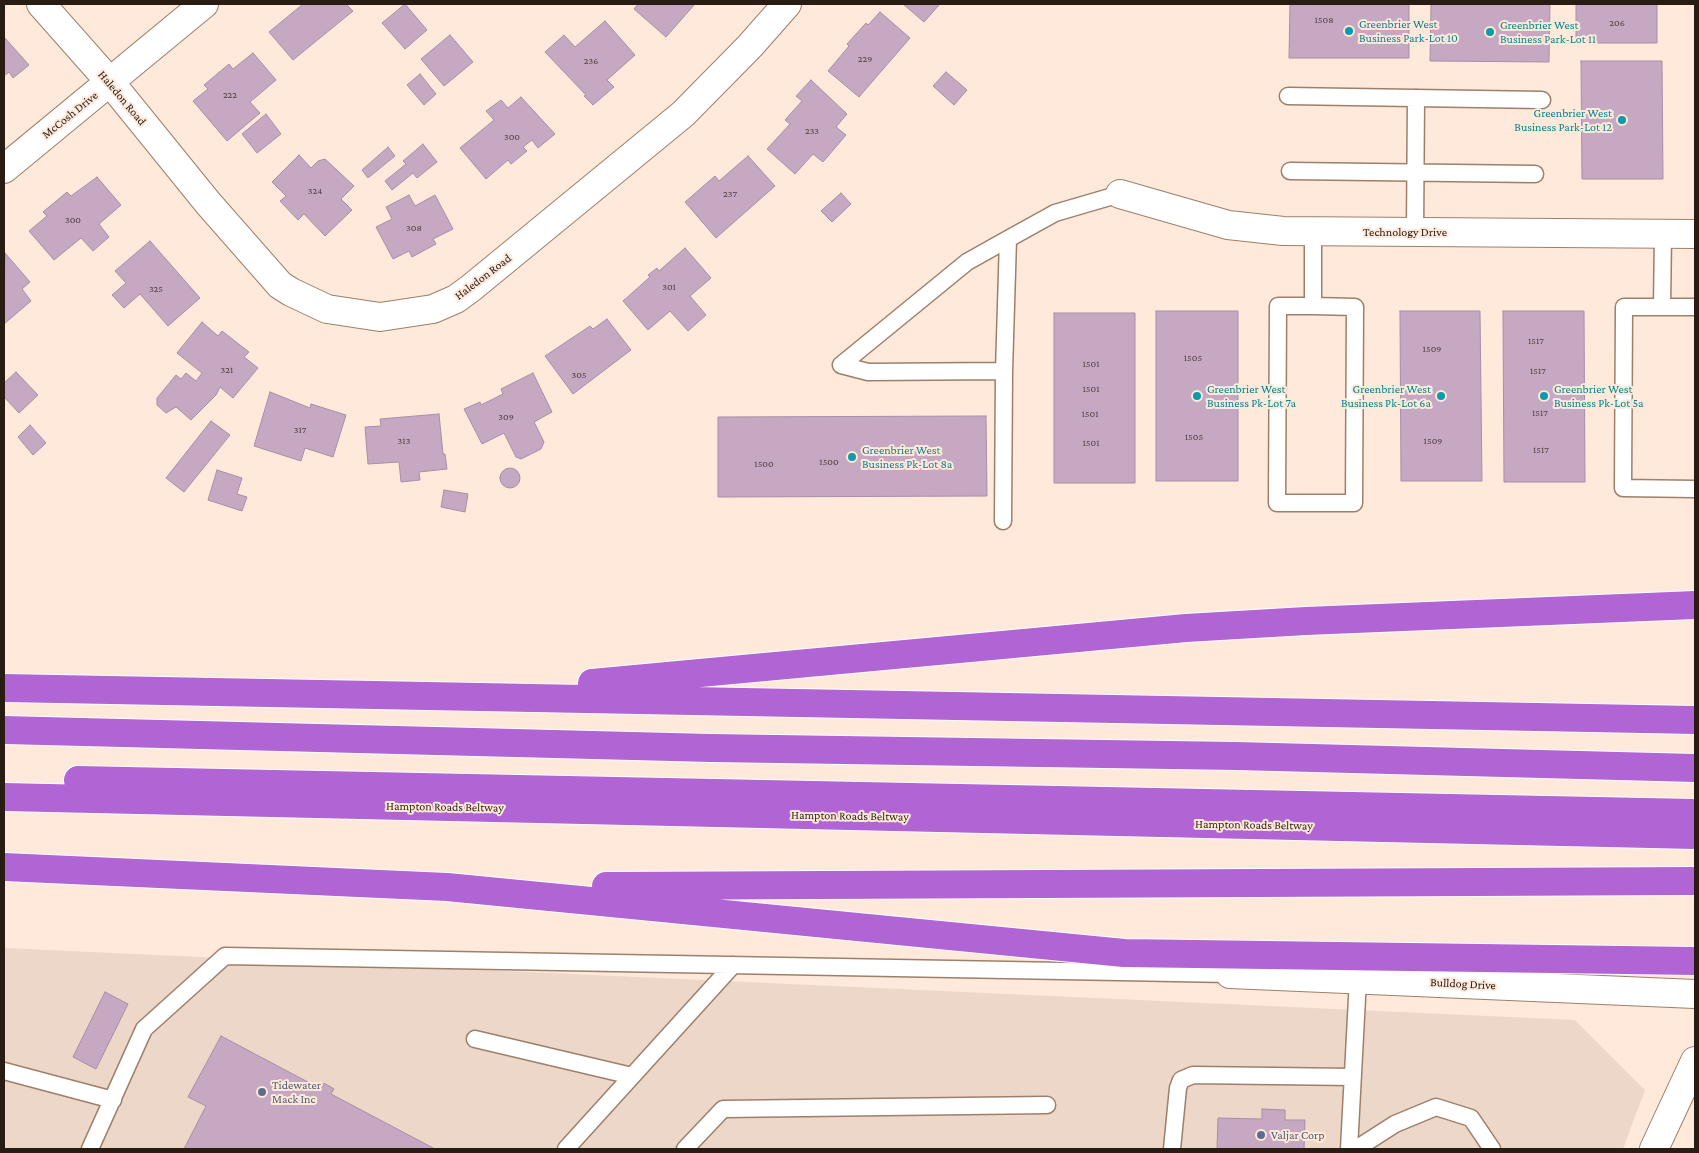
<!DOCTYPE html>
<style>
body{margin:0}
#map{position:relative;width:1699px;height:1153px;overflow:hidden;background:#fee9db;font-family:"Crimson Pro",serif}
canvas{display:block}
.frame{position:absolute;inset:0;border:5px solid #281c13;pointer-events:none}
</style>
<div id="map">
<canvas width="1699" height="1153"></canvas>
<div class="frame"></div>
</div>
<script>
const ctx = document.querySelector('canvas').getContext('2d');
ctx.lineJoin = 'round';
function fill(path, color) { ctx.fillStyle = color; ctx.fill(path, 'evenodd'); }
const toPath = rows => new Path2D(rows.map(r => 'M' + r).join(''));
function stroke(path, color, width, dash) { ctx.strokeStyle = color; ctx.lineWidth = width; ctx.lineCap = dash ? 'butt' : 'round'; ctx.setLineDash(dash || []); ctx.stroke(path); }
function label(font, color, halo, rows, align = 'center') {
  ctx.font = font + ' "Crimson Pro",serif'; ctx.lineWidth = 4; ctx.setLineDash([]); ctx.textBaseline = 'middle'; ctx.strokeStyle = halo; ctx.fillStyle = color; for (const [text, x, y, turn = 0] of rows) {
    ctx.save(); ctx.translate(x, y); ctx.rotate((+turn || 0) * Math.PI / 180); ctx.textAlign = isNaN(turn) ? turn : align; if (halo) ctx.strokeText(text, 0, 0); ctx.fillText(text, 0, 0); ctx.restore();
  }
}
fill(toPath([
 [4,948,1575,1020,1645,1090,1623,1149,4,1149]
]), '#ecd7c9');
const building = toPath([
 [303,4,346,4,353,11,293,60,269,32,303,4],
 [405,4,427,30,405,49,382,23,405,4],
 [638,4,695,4,666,37,634,9,638,4],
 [903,4,940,4,924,22,903,4],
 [1290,4,1409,4,1409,58,1289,58,1290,4],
 [1431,4,1550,4,1549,62,1430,61,1431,4],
 [1576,4,1657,4,1657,43,1576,43,1576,4],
 [880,12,910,38,859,97,828,71,849,46,847,44,866,23,868,25,880,12],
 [605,21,635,55,607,80,614,87,593,105,584,96,586,95,545,52,564,35,575,47,605,21],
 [450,35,473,62,444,86,421,59,450,35],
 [4,37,29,65,13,78,9,72,4,76,4,37],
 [253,53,276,80,250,102,260,113,227,141,193,101,208,89,204,85,229,64,233,69,253,53],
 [1581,61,1662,61,1663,179,1582,179,1581,61],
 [946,72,967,90,954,105,933,86,946,72],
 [420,74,436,94,424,105,407,85,420,74],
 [811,80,847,114,836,127,846,135,823,162,813,154,795,174,767,149,790,124,785,120,802,101,796,96,811,80],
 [521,97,555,134,538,148,532,140,523,147,527,151,511,164,508,160,486,179,460,148,494,120,486,111,501,100,508,108,521,97],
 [266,114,281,134,257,153,242,134,266,114],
 [423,144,437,162,417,178,413,173,392,190,385,181,406,164,403,161,423,144],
 [388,147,395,156,368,178,362,170,388,147],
 [299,155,311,168,318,161,325,159,354,186,341,199,352,210,325,236,304,214,298,220,280,201,286,196,272,182,299,155],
 [748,156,775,186,716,238,685,202,715,176,719,181,748,156],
 [97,177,121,205,99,224,109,237,93,251,81,238,54,260,29,231,47,216,43,212,67,192,71,196,97,177],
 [841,193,851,204,832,222,821,211,841,193],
 [409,195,415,206,435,195,453,229,433,239,436,244,412,257,409,251,393,259,376,227,392,219,386,207,409,195],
 [150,241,200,298,168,326,140,294,124,308,112,295,126,283,115,271,150,241],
 [685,248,711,278,690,296,706,315,688,331,670,311,648,330,623,301,650,277,648,275,657,268,659,271,685,248],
 [5,253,30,282,22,289,31,301,4,324,5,253],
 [1156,311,1238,311,1238,481,1156,481,1156,311],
 [1400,311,1480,311,1482,481,1401,481,1400,311],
 [1503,311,1584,311,1585,482,1504,482,1503,311],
 [1054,313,1135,313,1135,483,1054,483,1054,313],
 [607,319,631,350,573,394,545,356,590,326,593,329,607,319],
 [202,322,218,336,222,331,249,352,244,357,258,368,233,398,220,387,216,395,191,420,176,407,166,413,157,405,157,398,176,375,181,379,186,373,196,381,202,373,177,353,202,322],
 [16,372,38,395,19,413,4,397,4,383,16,372],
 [533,373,552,412,534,422,544,442,541,449,521,459,516,457,504,433,482,444,464,409,480,402,481,405,503,394,501,389,533,373],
 [270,392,310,408,311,404,346,415,333,457,305,448,301,461,254,446,270,392],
 [439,414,443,454,445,454,447,469,419,472,420,480,401,482,399,462,368,464,365,427,381,426,380,419,439,414],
 [986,416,987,496,718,497,718,417,986,416],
 [211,421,230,435,184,492,166,478,211,421],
 [30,425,46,443,33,455,18,437,30,425],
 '500 478a10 10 0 1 1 20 0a10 10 0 1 1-20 0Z',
 [217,470,242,478,237,494,247,497,242,511,208,500,217,470],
 [444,490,468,494,465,512,441,507,444,490],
 [105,992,128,1004,96,1069,73,1057,105,992],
 [221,1036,321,1089,324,1083,334,1089,331,1094,435,1149,184,1149,206,1106,188,1097,221,1036],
 [1262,1109,1285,1110,1285,1120,1305,1120,1304,1149,1217,1149,1218,1118,1262,1119,1262,1109]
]);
fill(building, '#c6a8c3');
stroke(building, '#aa8da7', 1);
const service = toPath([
 [1288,96,1542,100],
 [1290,171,1535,174],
 [1415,232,1416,98],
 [1008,239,1004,371,868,372,841,365,967,262,1008,239,1055,213,1120,194],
 [1313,306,1355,307,1354,503,1277,503,1278,306,1313,306,1313,231],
 [1662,307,1663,234],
 [1695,307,1624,307,1623,488,1695,489],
 [1003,521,1004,371],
 [475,1039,632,1076],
 [4,1071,113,1100],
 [90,1149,144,1029,225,956,1230,974],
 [566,1149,733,965],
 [685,1149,723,1109,1047,1105],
 [1172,1149,1178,1088,1181,1080,1193,1075,1353,1077],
 [1349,1149,1358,979],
 [1356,1149,1395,1124,1436,1107,1471,1118,1492,1149]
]);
const minor = toPath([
 [41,4,110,82,208,203,280,285,291,292,327,309,380,317,433,309,456,299,471,288,683,114,750,46,787,4],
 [4,169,204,4],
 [1120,194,1228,225,1283,231,1695,234],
 [1230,974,1695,994],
 [1654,1149,1695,1061]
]);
const motorway = toPath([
 [592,683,1186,628,1306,621,1695,605],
 [4,688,1695,720],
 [4,730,711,748,1236,756,1695,768],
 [78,780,1695,813],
 [4,797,1695,835],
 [4,867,447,887,1124,953,1695,961],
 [606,886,1695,881]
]);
stroke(service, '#9e7f6a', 19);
stroke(minor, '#9e7f6a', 30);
stroke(motorway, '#fff', 30);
stroke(service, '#fff', 16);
stroke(minor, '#fff', 28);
stroke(motorway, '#b165d4', 28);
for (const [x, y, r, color] of [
 [1349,31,5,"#0f9aa8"],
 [1490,32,5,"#0f9aa8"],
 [1622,120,5,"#0f9aa8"],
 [1197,396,5,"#0f9aa8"],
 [1441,396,5,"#0f9aa8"],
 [1544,396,5,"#0f9aa8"],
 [852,457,5,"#0f9aa8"],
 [262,1092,5,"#5c6f8a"],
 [1261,1135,5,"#5c6f8a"]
]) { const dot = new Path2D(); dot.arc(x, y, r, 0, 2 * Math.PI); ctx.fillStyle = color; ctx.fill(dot); stroke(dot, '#fee9db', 2); }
label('10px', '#503f3f', null, [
 ["1508",1324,20],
 ["206",1617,23],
 ["229",865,59],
 ["236",591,61],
 ["222",230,95],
 ["233",812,131],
 ["300",512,137],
 ["324",315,191],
 ["237",730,194],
 ["300",73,220],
 ["308",414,228],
 ["301",669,287],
 ["325",156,289],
 ["1517",1536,341],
 ["1509",1432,349],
 ["1505",1193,358],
 ["1501",1091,364],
 ["321",227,370],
 ["1517",1538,371],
 ["305",579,375],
 ["1501",1091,389],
 ["1517",1540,413],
 ["1501",1090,414],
 ["309",506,417],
 ["317",300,430],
 ["1505",1194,437],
 ["313",404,441],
 ["1509",1433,441],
 ["1501",1091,443],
 ["1517",1541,450],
 ["1500",829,462],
 ["1500",764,464]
]);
label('12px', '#0d838f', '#fee9db', [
 ["Greenbrier West",1359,24],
 ["Business Park-Lot 10",1359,38],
 ["Greenbrier West",1500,25],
 ["Business Park-Lot 11",1500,39],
 ["Greenbrier West",1612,113,"right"],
 ["Business Park-Lot 12",1612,127,"right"],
 ["Greenbrier West",1207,389],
 ["Business Pk-Lot 7a",1207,403],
 ["Greenbrier West",1431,389,"right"],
 ["Business Pk-Lot 6a",1431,403,"right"],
 ["Greenbrier West",1554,389],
 ["Business Pk-Lot 5a",1554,403],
 ["Greenbrier West",862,450],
 ["Business Pk-Lot 8a",862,464]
], 'left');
label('12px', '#281c13', '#fee9db', [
 ["Haledon Road",122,98,50],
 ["McCosh Drive",70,115,-39],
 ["Technology Drive",1405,232],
 ["Haledon Road",483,277,-37],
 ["Hampton Roads Beltway",445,807,1],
 ["Hampton Roads Beltway",850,816,1],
 ["Hampton Roads Beltway",1254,825,1],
 ["Bulldog Drive",1463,984,3]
]);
label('12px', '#4e5e75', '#fee9db', [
 ["Tidewater",272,1085],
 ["Mack Inc",272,1099],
 ["Valjar Corp",1271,1135]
], 'left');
</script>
